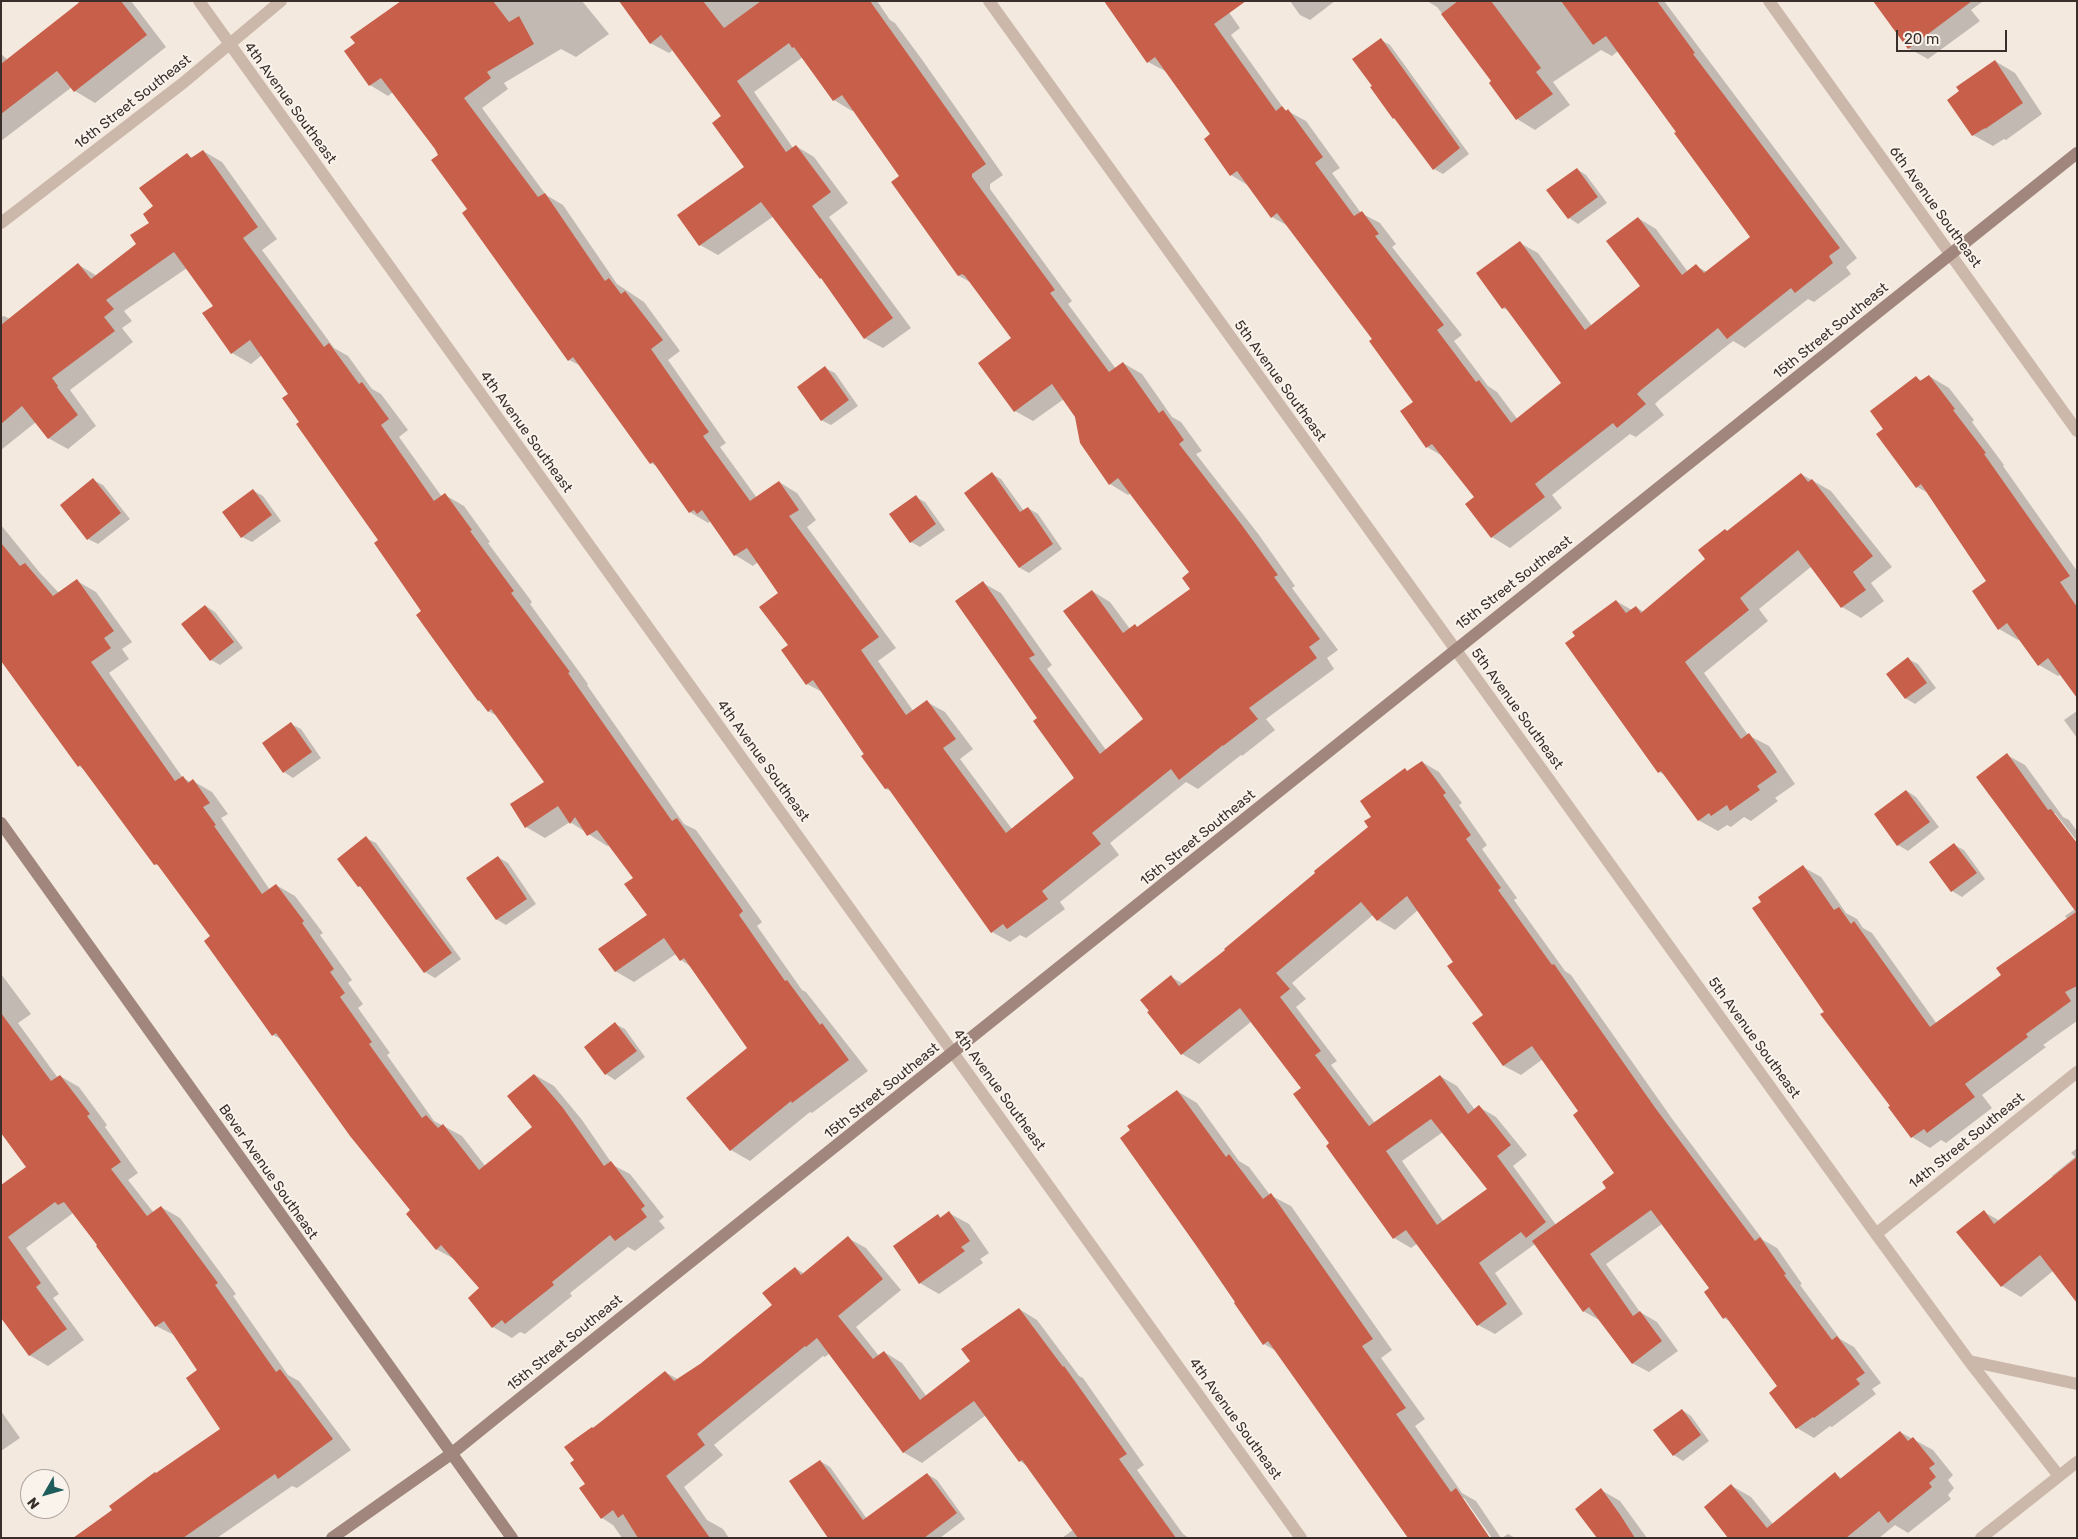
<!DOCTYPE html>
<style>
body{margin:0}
#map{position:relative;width:2078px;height:1539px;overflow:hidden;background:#f3e9df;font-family:Rubik,sans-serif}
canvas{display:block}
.frame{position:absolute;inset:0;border:2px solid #3a2e2a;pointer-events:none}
.north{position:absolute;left:20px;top:1469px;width:50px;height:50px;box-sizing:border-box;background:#faf3ec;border:1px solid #ada49e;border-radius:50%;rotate:232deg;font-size:14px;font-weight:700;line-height:20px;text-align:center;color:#3a2e2a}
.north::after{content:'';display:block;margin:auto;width:18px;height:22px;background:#1f5c5c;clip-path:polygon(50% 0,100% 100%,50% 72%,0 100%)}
.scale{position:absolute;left:1896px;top:30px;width:111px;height:22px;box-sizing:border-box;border:2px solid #3a2e2a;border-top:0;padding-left:6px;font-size:15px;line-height:18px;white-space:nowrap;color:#3a2e2a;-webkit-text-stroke:4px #faf3ec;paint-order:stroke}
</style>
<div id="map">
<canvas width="2078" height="1539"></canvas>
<div class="frame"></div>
<div class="north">N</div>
<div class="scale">20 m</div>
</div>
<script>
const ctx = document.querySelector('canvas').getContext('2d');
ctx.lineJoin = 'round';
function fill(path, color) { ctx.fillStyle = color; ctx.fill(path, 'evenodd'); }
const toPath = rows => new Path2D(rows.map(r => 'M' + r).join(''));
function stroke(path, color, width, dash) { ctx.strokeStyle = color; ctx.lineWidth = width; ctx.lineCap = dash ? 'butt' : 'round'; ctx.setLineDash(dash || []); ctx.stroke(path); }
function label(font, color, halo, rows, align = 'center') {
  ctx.font = font + ' Rubik,sans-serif'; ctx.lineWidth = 4; ctx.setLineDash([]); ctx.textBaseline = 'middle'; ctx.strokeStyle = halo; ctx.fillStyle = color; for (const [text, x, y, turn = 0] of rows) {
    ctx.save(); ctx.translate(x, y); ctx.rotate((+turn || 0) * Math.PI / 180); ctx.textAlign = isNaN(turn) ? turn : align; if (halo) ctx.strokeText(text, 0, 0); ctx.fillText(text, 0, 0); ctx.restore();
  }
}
fill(toPath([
 [77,1,131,1,166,47,95,103,75,91,72,87,1,141,1,54,8,60,79,4],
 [403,1,582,1,609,34,576,57,561,49,504,83,508,89,482,108,546,195,563,205,617,284,644,302,680,351,668,360,726,443,720,447,757,498,779,482,797,493,816,520,807,527,896,648,878,661,914,712,927,702,945,712,973,749,960,759,1012,829,1076,778,1039,718,983,583,1001,593,1052,665,1047,669,1106,750,1145,719,1092,591,1110,602,1130,629,1135,625,1139,628,1192,589,1191,572,1131,493,1128,495,1110,484,1076,416,1064,399,1033,421,1015,411,1012,339,970,282,959,276,893,183,901,177,854,110,852,111,834,100,803,57,754,92,793,148,796,146,814,157,848,203,829,217,911,328,883,348,864,338,824,280,774,216,718,255,700,245,745,168,723,117,673,50,669,53,650,43,620,1,877,1,890,20,895,23,923,61,1003,175,990,184,990,189,1072,301,1068,304,1116,369,1123,363,1142,374,1172,417,1181,422,1202,451,1196,454,1259,535,1295,586,1292,588,1338,650,1327,658,1334,669,1266,719,1275,730,1242,756,1241,755,1198,789,1186,782,1110,843,1119,855,1060,902,1065,909,1026,938,1020,935,1010,942,992,932,893,792,886,789,824,693,807,684,790,646,779,593,758,562,753,566,735,555,711,521,708,523,690,512,658,467,651,463,581,366,569,360,469,210,440,155,393,92,388,96,370,85],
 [1104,1,1221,1,1240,28,1231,35,1284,109,1306,121,1340,168,1332,173,1361,213,1380,223,1396,244,1392,247,1462,335,1454,341,1488,386,1497,392,1518,420,1563,384,1511,312,1503,308,1520,243,1538,253,1592,326,1642,287,1638,218,1656,229,1688,272,1696,266,1707,272,1752,237,1618,51,1612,56,1601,50,1553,82,1570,105,1535,130,1517,119,1491,83,1493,82,1437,7,1427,1,1664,1,1857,258,1846,267,1851,274,1814,302,1808,299,1745,348,1733,341,1659,400,1655,404,1664,415,1636,437,1630,434,1552,495,1562,508,1510,548,1492,537,1467,504,1475,497,1444,457,1427,447,1415,402,1374,339,1288,226,1272,217,1249,186,1231,175,1211,135,1167,72,1148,62],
 [1290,1,1335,1,1310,20,1300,15],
 [1878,1,1982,1,1982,2,1971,10,1980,21,1928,59,1908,48],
 [1381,40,1390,45,1469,154,1443,174,1434,169,1372,88],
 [1995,61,2015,73,2042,114,2006,140,2004,139,1993,146,1973,135],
 [203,151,222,162,277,239,262,250,334,348,348,356,372,389,381,394,408,430,399,437,442,497,445,495,464,506,490,542,488,543,532,602,530,604,588,684,587,685,684,824,696,830,762,922,757,926,802,990,806,992,868,1071,812,1113,810,1112,750,1161,731,1150,688,1098,748,1048,690,966,681,960,676,954,634,982,615,971,648,915,635,878,610,845,607,846,570,822,545,838,526,827,546,782,497,716,488,711,478,700,380,540,300,422,290,394,262,355,251,364,232,353,214,306,187,268,124,311,132,321,122,328,133,342,70,390,96,426,68,449,48,438,36,422,1,450,1,317,4,316,10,319,79,265,97,276,137,244,151,223,155,206,187,155,193,158],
 [1577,169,1586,175,1607,203,1578,224,1569,218],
 [825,368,835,373,858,406,831,425,821,420],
 [1929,376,1949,388,1974,420,1972,422,2004,465,2003,466,2077,571,2077,697,2060,675,2058,676,2039,665,2020,639,2018,640,1999,629,1987,581,1930,494,1917,487,1885,429,1916,378,1923,381],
 [992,474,1001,479,1024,511,1028,508,1038,514,1062,549,1029,573,1020,568],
 [1801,474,1831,491,1892,567,1871,583,1884,601,1861,618,1842,607,1812,566,1759,609,1768,621,1704,673,1748,735,1769,746,1795,784,1775,798,1778,801,1751,821,1744,817,1731,827,1727,825,1718,831,1698,820,1667,776,1659,772,1616,601,1632,610,1636,607,1644,612,1707,560,1728,532],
 [93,480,103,485,130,519,98,544,88,539],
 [254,491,263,496,281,521,252,542,242,537],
 [916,497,925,502,945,530,920,547,911,542],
 [1,525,40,573,59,593,77,581,96,592,132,642,122,649,129,659,109,673,183,778,191,782,193,781,212,792,228,814,221,818,270,890,276,885,295,896,323,933,320,935,352,980,348,983,363,1004,358,1008,390,1053,387,1055,434,1121,462,1136,486,1167,534,1127,535,1075,554,1086,582,1120,613,1165,630,1174,664,1217,659,1221,665,1228,635,1251,628,1247,570,1293,572,1296,525,1334,520,1332,512,1338,493,1327,469,1298,481,1288,456,1260,436,1249,411,1211,283,1040,273,1035,211,937,162,868,155,864,85,770,79,766,1,659],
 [206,606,215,612,243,648,220,665,211,660],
 [1908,659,1918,664,1936,688,1915,704,1905,698],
 [2077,711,2077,738,2064,720],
 [291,724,301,729,321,758,293,778,284,772],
 [2007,755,2025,765,2063,817,2069,820,2077,831,2077,841,2055,813,2052,813,2077,845,2077,1021,2043,1045,2046,1047,1982,1095,1992,1108,1946,1143,1941,1140,1930,1148,1912,1137,1891,1106,1822,1015,1826,1012,1803,867,1821,877,1846,913,1857,919,1863,928,1872,933,1937,1024,2003,975,2068,920,2065,916,2075,909],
 [1422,762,1439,772,1462,803,1459,805,1487,845,1482,849,1517,898,1514,900,1565,971,1571,975,1673,1120,1763,1240,1777,1248,1802,1284,1800,1285,1840,1339,1854,1347,1881,1383,1872,1389,1876,1394,1832,1427,1830,1426,1814,1438,1797,1428,1779,1387,1731,1322,1724,1318,1706,1292,1710,1289,1662,1224,1606,1264,1640,1312,1657,1322,1678,1351,1649,1372,1632,1363,1601,1321,1583,1311,1535,1244,1495,1273,1523,1314,1495,1334,1478,1325,1418,1243,1411,1248,1394,1238,1331,1144,1303,1089,1252,1021,1199,1064,1182,1054,1171,977,1184,984,1227,951,1370,828,1372,817,1405,770,1408,772],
 [1418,910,1455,962,1485,1016,1474,1023,1504,1066,1521,1075,1543,1059,1579,1112,1616,1173,1608,1188,1556,1225,1513,1166,1527,1155,1496,1117,1479,1107,1475,1110,1457,1086,1440,1076,1375,1123,1331,1065,1337,1061,1296,1007,1306,999,1292,983,1373,915,1378,920,1395,930],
 [1443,1132,1489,1189,1444,1222,1402,1161],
 [1907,791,1916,797,1939,827,1908,851,1898,845,1876,815],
 [366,838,376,843,461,959,435,978,425,972,365,890,359,886],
 [1954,845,1964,850,1985,879,1962,897,1952,891],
 [498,857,508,863,536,904,506,925,496,919],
 [1,974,31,1014,18,1023,58,1078,60,1076,79,1087,107,1125,105,1127,138,1173,128,1180,154,1213,161,1207,180,1218,236,1294,233,1296,288,1375,299,1381,351,1450,297,1488,292,1486,217,1538,75,1538,114,1511,157,1474,222,1429,199,1371,176,1336,156,1326,99,1245,73,1213,26,1248,59,1294,53,1298,84,1340,48,1366,29,1355,5,1321,1,1187,28,1167,1,1130],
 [615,1024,625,1029,645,1057,615,1080,606,1074,585,1047],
 [1177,1091,1197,1103,1239,1161,1249,1167,1270,1195,1291,1206,1392,1350,1381,1358,1425,1419,1415,1426,1462,1493,1476,1501,1501,1538,1492,1538,1464,1498,1461,1498,1489,1538,1276,1351,1264,1344,1122,1138],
 [2077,1148,2077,1301,2053,1271,2021,1297,2002,1286,1984,1212,2000,1221,2053,1178,2052,1176,2075,1157,2071,1153],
 [949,1213,969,1224,989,1253,980,1259,983,1263,939,1294,920,1283,938,1215,942,1218],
 [848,1238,866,1248,901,1290,856,1327,879,1356,884,1352,902,1363,927,1397,972,1362,1019,1309,1037,1320,1079,1376,1083,1378,1144,1465,1137,1470,1183,1534,1189,1538,1062,1538,1073,1530,1027,1466,1020,1461,986,1415,922,1463,903,1452,830,1353,825,1357,823,1356,714,1445,723,1455,684,1487,707,1520,723,1529,729,1538,622,1538,613,1525,602,1518,575,1461,566,1447,615,1412,665,1372,679,1380,701,1365,774,1306,795,1268,805,1274],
 [1682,1410,1691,1416,1709,1441,1683,1461,1674,1455],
 [1,1411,20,1438,1,1451],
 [1900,1432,1933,1450,1953,1475,1948,1480,1954,1488,1948,1495,1951,1499,1908,1533,1895,1525,1879,1538,1729,1538,1732,1486,1751,1497,1773,1524,1835,1474,1843,1479],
 [820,1461,830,1467,867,1519,927,1474,937,1480,965,1519,940,1538,837,1538],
 [1601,1490,1620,1501,1647,1538,1599,1538],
 [1508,1534,1515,1538,1502,1538]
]), '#0003');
fill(toPath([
 [81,1,121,1,147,35,74,92,57,71,1,114,1,64],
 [401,1,493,1,509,22,519,16,534,44,487,72,491,78,464,98,538,197,545,193,605,281,609,278,621,294,625,291,663,340,651,349,709,432,703,436,750,501,779,481,799,510,789,516,879,637,861,650,906,715,927,700,956,739,943,748,1006,833,1074,778,1033,721,1037,718,955,601,983,581,1035,655,1029,658,1100,754,1143,719,1063,611,1092,590,1123,633,1135,624,1137,627,1190,589,1182,578,1189,572,1118,478,1109,485,1080,443,1075,417,1052,384,1014,412,978,363,1011,338,965,276,962,274,958,276,891,182,899,176,842,95,833,101,794,47,792,48,789,43,737,81,786,152,796,145,831,192,812,206,893,318,864,339,821,278,820,279,761,202,699,246,677,215,744,167,712,123,721,116,661,35,650,44,619,1,703,1,724,28,761,1,870,1,986,164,972,174,972,177,1055,290,1050,293,1109,372,1123,362,1159,413,1163,410,1184,440,1179,444,1241,524,1278,575,1274,577,1320,639,1309,647,1317,658,1249,708,1258,719,1223,746,1223,745,1179,780,1171,769,1092,833,1101,844,1042,891,1048,899,1007,929,1003,924,991,933,888,788,885,789,861,756,864,754,813,680,806,685,781,650,788,645,759,607,778,593,747,548,734,556,702,510,697,514,694,510,689,513,653,462,650,464,573,357,568,361,462,213,467,209,431,160,438,155,435,149,381,78,369,86,344,51,355,43,350,37],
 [1104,1,1246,1,1214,24,1276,111,1282,106,1286,111,1288,109,1323,157,1315,163,1354,216,1362,211,1379,234,1375,236,1444,325,1437,330,1476,382,1479,380,1511,423,1561,383,1505,307,1502,309,1476,273,1520,241,1585,330,1640,286,1606,241,1638,217,1682,275,1696,264,1704,273,1750,237,1674,133,1676,132,1606,36,1593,45,1561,1,1657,1,1695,53,1693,54,1840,248,1829,256,1833,263,1795,293,1791,288,1727,339,1718,328,1641,390,1637,394,1646,404,1617,428,1613,423,1535,484,1545,497,1491,538,1465,504,1474,497,1432,444,1426,448,1400,411,1413,402,1369,341,1372,339,1277,213,1271,218,1237,171,1230,176,1204,139,1210,134,1155,57,1147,63],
 [1458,1,1491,1,1541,68,1536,72,1553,94,1516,120,1489,83,1491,81,1441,14],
 [1873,1,1972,1,1908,49],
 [1381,38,1460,148,1433,170,1394,118,1393,119,1370,87,1372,86,1352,59],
 [1995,60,2023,103,1985,129,1985,128,1972,136,1947,100,1959,91,1956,87],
 [203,150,258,227,243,238,324,347,329,343,359,384,362,382,389,419,381,425,434,501,445,493,472,530,470,531,514,591,511,593,570,672,568,673,672,821,677,818,743,911,739,915,785,981,787,980,820,1025,822,1023,849,1060,792,1103,791,1101,730,1151,686,1098,747,1048,684,958,680,961,664,938,615,972,598,949,647,915,624,884,633,878,597,830,587,836,575,817,570,824,558,806,525,828,510,804,544,782,491,709,488,712,479,700,478,701,416,615,421,611,374,543,378,540,296,424,299,422,282,398,288,394,250,340,231,354,202,313,213,306,174,252,106,300,114,309,104,317,115,331,52,378,58,386,57,387,78,415,48,439,22,406,1,424,1,325,78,263,91,279,136,244,130,235,149,223,143,214,153,206,139,188,187,153,191,158],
 [1577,168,1598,197,1568,219,1546,190],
 [825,366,849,400,821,421,797,387],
 [1929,375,1955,409,1953,410,1986,453,1984,454,2070,576,2060,582,2077,607,2077,698,2048,658,2038,666,2007,623,1998,630,1972,591,1986,581,1921,484,1916,488,1876,434,1883,429,1870,411,1916,376,1920,381],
 [992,472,1020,512,1028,507,1053,544,1019,568,964,493],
 [1801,473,1808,482,1812,479,1873,556,1853,572,1866,590,1841,608,1798,550,1740,598,1749,610,1685,662,1741,739,1749,733,1777,772,1757,786,1760,790,1730,811,1727,805,1711,816,1709,813,1698,821,1661,771,1658,773,1565,643,1575,636,1572,632,1616,600,1626,613,1636,606,1641,613,1705,559,1698,550,1725,529,1727,531],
 [93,478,121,513,87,540,60,505],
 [253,489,272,515,241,538,222,512],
 [916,495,936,524,910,543,889,514],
 [1,543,20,566,25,563,53,596,77,579,114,631,104,638,111,648,91,662,175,781,183,776,188,783,193,779,210,803,203,807,216,825,214,826,262,894,276,884,304,921,302,923,334,969,330,972,345,993,340,997,372,1042,369,1044,422,1118,426,1115,438,1128,443,1124,479,1170,532,1127,507,1096,534,1074,563,1108,604,1166,611,1161,645,1206,641,1209,647,1217,615,1241,610,1235,552,1282,554,1285,505,1324,502,1320,492,1328,468,1298,479,1288,441,1245,436,1250,406,1214,410,1210,350,1136,276,1033,272,1036,204,941,210,936,157,864,154,865,80,765,78,767,1,661],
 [205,605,234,642,210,661,181,624],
 [1908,657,1927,683,1905,699,1886,674],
 [291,722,312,752,283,773,262,743],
 [2007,753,2048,810,2051,809,2077,843,2077,986,2065,992,2071,1001,2026,1034,2028,1037,1965,1084,1975,1097,1927,1133,1924,1129,1911,1138,1888,1107,1890,1106,1820,1014,1824,1012,1752,908,1761,902,1758,897,1803,865,1834,910,1839,907,1851,924,1854,921,1930,1027,2001,975,1996,968,2076,912,1976,777],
 [1422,761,1446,793,1443,795,1471,835,1466,839,1501,888,1498,890,1552,965,1554,964,1656,1109,1755,1241,1760,1237,1786,1274,1784,1275,1832,1340,1837,1336,1865,1373,1856,1379,1860,1384,1814,1418,1813,1417,1796,1429,1769,1393,1777,1386,1726,1317,1723,1319,1704,1292,1709,1288,1651,1210,1590,1254,1633,1316,1640,1311,1662,1341,1632,1364,1589,1307,1583,1312,1532,1241,1606,1188,1602,1182,1614,1173,1573,1115,1578,1111,1532,1046,1503,1066,1472,1023,1483,1015,1447,966,1453,962,1407,896,1377,921,1361,902,1276,973,1290,989,1280,997,1321,1051,1315,1055,1369,1126,1440,1075,1468,1114,1479,1105,1511,1145,1497,1156,1546,1222,1526,1238,1521,1232,1479,1263,1507,1304,1477,1326,1406,1230,1393,1239,1326,1146,1329,1143,1293,1094,1301,1088,1240,1008,1181,1055,1147,1012,1149,1011,1140,1000,1171,975,1179,986,1225,950,1224,949,1315,873,1314,871,1368,827,1364,821,1371,817,1360,801,1405,768,1407,771],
 [1431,1119,1487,1189,1437,1225,1386,1151],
 [1906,790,1930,822,1897,846,1874,814],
 [366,836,452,953,424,973,360,886,358,887,337,859],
 [1954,843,1977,873,1951,892,1929,862],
 [498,856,527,899,496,920,466,878],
 [1,1013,51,1081,60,1075,90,1114,87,1116,121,1162,111,1169,147,1216,161,1206,218,1283,215,1285,276,1372,280,1369,333,1439,278,1479,275,1474,183,1538,73,1538,112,1510,109,1506,155,1472,156,1473,220,1429,186,1378,197,1370,164,1321,155,1327,96,1246,97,1245,64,1202,58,1205,55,1202,8,1237,41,1283,36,1287,67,1329,29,1356,1,1318,1,1185,26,1167,1,1133],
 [615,1022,637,1051,605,1075,584,1047],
 [1177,1090,1226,1157,1229,1154,1263,1199,1271,1193,1373,1339,1362,1346,1406,1408,1396,1414,1451,1492,1456,1488,1490,1538,1408,1538,1268,1341,1263,1345,1234,1303,1235,1302,1198,1248,1120,1138,1130,1130,1127,1126],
 [2077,1157,2077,1303,2040,1255,2001,1287,1956,1232,1984,1210,1994,1224],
 [949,1211,970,1241,961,1247,965,1251,919,1284,893,1246,938,1214,940,1218],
 [848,1236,883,1279,838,1316,873,1359,884,1351,920,1400,970,1361,961,1349,1019,1308,1063,1367,1064,1366,1127,1454,1119,1459,1176,1538,1078,1538,1022,1460,1019,1462,974,1401,903,1453,817,1338,806,1347,805,1346,697,1434,705,1445,666,1476,710,1538,638,1538,623,1514,618,1518,613,1510,601,1519,579,1488,585,1484,570,1463,574,1460,564,1447,592,1427,593,1428,665,1371,674,1381,700,1364,772,1305,762,1293,795,1267,801,1275],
 [1682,1409,1701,1435,1673,1456,1653,1430],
 [1900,1431,1908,1441,1913,1437,1935,1464,1929,1468,1936,1477,1929,1483,1932,1487,1888,1523,1879,1511,1846,1538,1728,1538,1704,1507,1731,1484,1767,1528,1835,1472,1840,1479],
 [820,1460,863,1520,927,1473,957,1513,924,1538,828,1538,789,1481],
 [1601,1488,1621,1516,1635,1538,1597,1538,1575,1509]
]), '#c75f4a');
stroke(toPath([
 [199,1,1301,1538],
 [989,1,1876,1234,1969,1361,2059,1476],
 [1769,1,2077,431],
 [1,223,183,83,281,1],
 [1876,1234,2077,1072],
 [1969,1361,2077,1384],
 [1981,1538,2077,1462]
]), '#ccb8ab', 12);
stroke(toPath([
 [1,823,512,1538],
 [332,1538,451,1454,498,1416,2077,153]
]), '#a0867c', 12);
label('14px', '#3a2e2a', '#faf3ec', [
 ["16th Street Southeast",133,102,-38],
 ["4th Avenue Southeast",290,103,54],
 ["6th Avenue Southeast",1935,207,54],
 ["15th Street Southeast",1831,331,-39],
 ["5th Avenue Southeast",1280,381,54],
 ["4th Avenue Southeast",526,432,54],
 ["15th Street Southeast",1514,583,-38],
 ["5th Avenue Southeast",1517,709,54],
 ["4th Avenue Southeast",763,761,54],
 ["15th Street Southeast",1198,838,-39],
 ["5th Avenue Southeast",1754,1038,54],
 ["4th Avenue Southeast",999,1090,54],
 ["15th Street Southeast",882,1091,-39],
 ["14th Street Southeast",1967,1141,-39],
 ["Bever Avenue Southeast",268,1172,55],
 ["15th Street Southeast",565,1343,-39],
 ["4th Avenue Southeast",1235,1419,54]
]);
</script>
